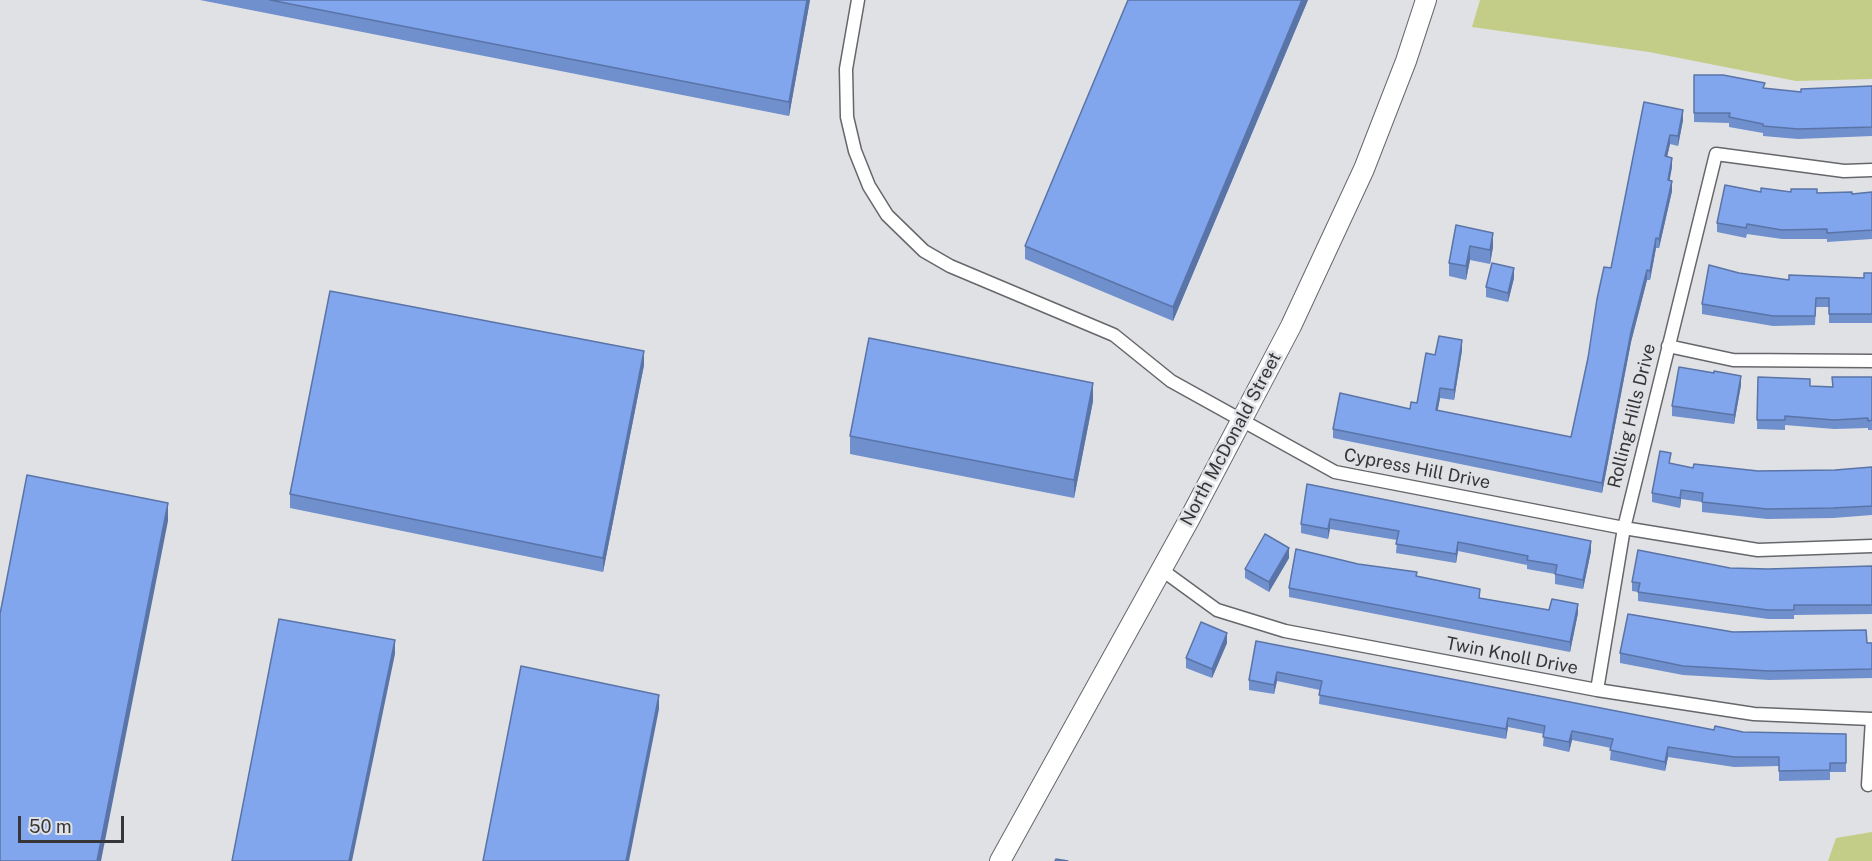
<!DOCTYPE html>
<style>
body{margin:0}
#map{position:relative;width:1872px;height:861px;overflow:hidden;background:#dfe1e5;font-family:"Public Sans",sans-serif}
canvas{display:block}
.scale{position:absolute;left:18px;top:816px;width:106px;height:27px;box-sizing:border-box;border:3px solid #363638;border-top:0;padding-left:8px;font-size:18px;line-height:21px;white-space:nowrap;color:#363638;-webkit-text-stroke:4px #dfe1e5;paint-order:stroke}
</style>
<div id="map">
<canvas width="1872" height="861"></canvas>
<div class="scale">50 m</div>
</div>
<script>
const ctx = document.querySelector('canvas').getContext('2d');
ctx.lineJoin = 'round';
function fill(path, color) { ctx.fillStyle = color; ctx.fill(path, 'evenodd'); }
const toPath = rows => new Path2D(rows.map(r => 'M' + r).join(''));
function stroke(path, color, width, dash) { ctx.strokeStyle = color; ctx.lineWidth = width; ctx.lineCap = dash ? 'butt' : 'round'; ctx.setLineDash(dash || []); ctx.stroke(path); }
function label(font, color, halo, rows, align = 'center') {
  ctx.font = font + ' "Public Sans",sans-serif'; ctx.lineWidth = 5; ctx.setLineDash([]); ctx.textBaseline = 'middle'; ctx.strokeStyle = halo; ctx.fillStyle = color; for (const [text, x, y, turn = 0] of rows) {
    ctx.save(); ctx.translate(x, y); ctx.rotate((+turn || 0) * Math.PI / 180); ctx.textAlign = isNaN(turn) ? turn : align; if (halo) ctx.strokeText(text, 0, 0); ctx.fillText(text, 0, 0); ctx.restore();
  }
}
fill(toPath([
 [1480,0,1872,0,1872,79,1796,81,1649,52,1472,27],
 [1872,832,1872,861,1828,861,1836,838]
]), '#c4cd87');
const minor = toPath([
 [858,0,846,69,847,117,855,151,869,186,887,215,924,251,950,266,1114,335,1171,381,1335,472,1624,528,1758,550,1872,546],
 [1668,346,1733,360,1872,361],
 [1162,570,1217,610,1285,631,1597,690,1754,714,1872,719],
 [1597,690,1624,528,1716,154,1844,171,1872,170],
 [1868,785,1872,719]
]);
const primary = toPath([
 [1000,861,1190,518,1291,326,1364,169,1406,61,1426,0]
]);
stroke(minor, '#65676a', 15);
stroke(primary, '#65676a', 22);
stroke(minor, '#fff', 12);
stroke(primary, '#fff', 20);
fill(toPath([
 [200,0,810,0,789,116],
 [1128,0,1308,0,1173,321,1025,259,1025,246],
 [1694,75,1765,89,1801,92,1872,86,1872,136,1798,139,1763,136,1763,133,1729,127,1729,123,1694,122],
 [1644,102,1683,120,1678,146,1670,144,1667,157,1672,167,1669,180,1672,191,1659,248,1656,248,1650,280,1647,280,1631,342,1602,493,1333,438,1333,429,1410,409,1417,403,1435,355,1462,350,1454,400,1440,398,1437,411,1571,437,1611,268],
 [1761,192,1852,194,1872,192,1872,239,1827,242,1827,239,1782,239,1747,234,1746,238,1717,232,1717,223],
 [1456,225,1493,247,1490,264,1470,260,1466,280,1449,276,1449,263],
 [1739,273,1789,280,1864,278,1872,273,1872,323,1829,323,1829,307,1816,307,1815,325,1773,326,1702,314,1702,304],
 [1514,278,1508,302,1486,297,1486,287],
 [644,365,603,572,290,508,290,494],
 [1758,377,1810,386,1832,387,1872,377,1872,430,1868,430,1868,428,1834,429,1785,425,1785,430,1757,429],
 [1741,385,1734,424,1672,416,1672,406],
 [1093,401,1074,498,850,454,850,436],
 [1671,464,1693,468,1758,471,1835,470,1872,467,1872,515,1833,518,1767,519,1702,512,1702,502,1681,499,1680,508,1652,502,1652,493],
 [1307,484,1591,551,1583,589,1555,584,1555,574,1527,569,1527,565,1458,551,1456,563,1396,553,1397,540,1330,529,1328,539,1301,533,1301,524],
 [1289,558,1269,592,1245,578,1245,569],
 [1358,564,1417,576,1480,598,1549,610,1578,613,1570,652,1289,597,1289,588],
 [1872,566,1872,614,1794,615,1794,619,1768,619,1638,601,1638,592,1632,591,1632,582,1730,568,1768,569],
 [1733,632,1872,643,1872,678,1769,680,1683,675,1620,663,1620,653],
 [1256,641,1714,730,1743,732,1846,734,1846,772,1830,772,1830,780,1779,781,1779,766,1734,767,1668,757,1665,771,1610,760,1611,748,1572,740,1569,752,1543,746,1544,734,1508,727,1506,739,1319,704,1320,690,1277,681,1274,694,1249,690,1249,680],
 [1227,643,1212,678,1186,668,1186,658]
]), '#6f8fcd');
fill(toPath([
 [807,0,810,0,789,116,789,102],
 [1302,0,1308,0,1173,321,1173,307],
 [1683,110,1683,120,1678,146,1678,136],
 [1670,135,1670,144,1665,166,1665,156],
 [1672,158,1672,167,1668,190,1668,180],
 [1672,181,1672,191,1659,248,1659,239],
 [1493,233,1493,247,1490,264,1490,250],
 [1656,238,1656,248,1650,280,1650,271],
 [1470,246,1470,260,1466,280,1466,266],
 [1514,268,1514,278,1508,302,1508,293],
 [1647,270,1647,280,1631,342,1602,493,1602,483,1631,332],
 [1462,340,1462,350,1454,400,1454,390],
 [644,351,644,365,603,572,603,558],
 [1741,376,1741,385,1734,424,1734,415],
 [1093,383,1093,401,1074,498,1074,480],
 [1440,388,1440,398,1436,420,1436,410],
 [1681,490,1681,499,1680,508,1680,498],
 [168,503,168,521,101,861,97,861],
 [1330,519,1330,529,1328,539,1328,529],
 [1591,541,1591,551,1583,589,1583,580],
 [1458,542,1458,551,1456,563,1456,554],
 [1289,548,1289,558,1269,592,1269,582],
 [1578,604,1578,613,1570,652,1570,642],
 [1227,633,1227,643,1212,678,1212,669],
 [395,640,395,654,352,861,349,861],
 [1277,672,1277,681,1274,694,1274,685],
 [659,695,659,709,629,861,626,861],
 [1508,718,1508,727,1506,739,1506,729],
 [1572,731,1572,740,1569,752,1569,742],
 [1668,747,1668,757,1665,771,1665,762]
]), '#5a74a7');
const building = toPath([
 [270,0,807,0,789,102,270,0],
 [1128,0,1302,0,1173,307,1025,246,1128,0],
 [1694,75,1723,75,1765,83,1763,88,1801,92,1801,89,1872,86,1872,127,1798,129,1763,126,1763,124,1729,117,1730,113,1694,113,1694,75],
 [1644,102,1683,110,1678,136,1670,135,1665,156,1672,158,1668,180,1672,181,1659,239,1656,238,1650,271,1647,270,1631,332,1602,483,1333,429,1340,393,1410,409,1411,402,1417,403,1426,353,1435,355,1439,336,1462,340,1454,390,1440,388,1436,410,1571,437,1588,358,1597,299,1604,267,1611,268,1644,102],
 [1725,185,1761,192,1761,188,1791,192,1791,189,1817,189,1817,193,1852,192,1852,194,1872,192,1872,230,1827,233,1827,229,1782,230,1747,224,1746,228,1717,223,1725,185],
 [1456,225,1493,233,1490,250,1470,246,1466,266,1449,263,1456,225],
 [1492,263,1514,268,1508,293,1486,287,1492,263],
 [1709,265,1739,273,1789,280,1789,275,1864,278,1864,273,1872,273,1872,314,1829,314,1829,298,1816,298,1815,316,1773,316,1702,304,1709,265],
 [330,291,644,351,603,558,290,494,330,291],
 [869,338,1093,383,1074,480,850,436,869,338],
 [1679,367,1714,373,1714,371,1741,376,1734,415,1672,406,1679,367],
 [1758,377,1810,379,1810,386,1833,387,1832,377,1872,377,1872,420,1868,421,1868,418,1834,420,1785,416,1785,420,1757,420,1758,377],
 [1660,451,1671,453,1669,463,1693,468,1694,464,1758,471,1835,470,1872,467,1872,506,1833,508,1767,509,1702,502,1703,493,1681,490,1680,498,1652,493,1660,451],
 [27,475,168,503,97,861,0,861,0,614,27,475],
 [1307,484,1591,541,1583,580,1555,574,1557,565,1527,560,1528,556,1458,542,1456,554,1396,544,1399,531,1330,519,1328,529,1301,524,1307,484],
 [1265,534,1289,548,1269,582,1245,569,1265,534],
 [1296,549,1358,564,1417,572,1416,576,1480,589,1479,598,1549,610,1552,599,1578,604,1570,642,1289,588,1296,549],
 [1638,550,1730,568,1768,569,1872,566,1872,605,1794,605,1794,610,1768,610,1638,592,1640,583,1632,582,1638,550],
 [1628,614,1733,632,1866,630,1867,643,1872,643,1872,669,1769,671,1683,666,1620,653,1628,614],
 [279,619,395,640,349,861,232,861,279,619],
 [1201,622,1227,633,1212,669,1186,658,1201,622],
 [1256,641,1714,730,1715,726,1743,732,1846,734,1846,763,1830,763,1830,770,1779,771,1779,757,1734,757,1668,747,1665,762,1610,750,1613,739,1572,731,1569,742,1543,737,1545,726,1508,718,1506,729,1319,695,1322,681,1277,672,1274,685,1249,680,1256,641],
 [521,666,659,695,626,861,483,861,521,666],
 [1056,859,1068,861,1055,861,1056,859]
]);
fill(building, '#81a6ee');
stroke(building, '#5a74a7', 1.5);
label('18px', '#363638', '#dfe1e5', [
 ["Rolling Hills Drive",1632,416,-76],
 ["North McDonald Street",1231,439,-62],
 ["Cypress Hill Drive",1417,469,11],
 ["Twin Knoll Drive",1512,656,11]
]);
</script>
